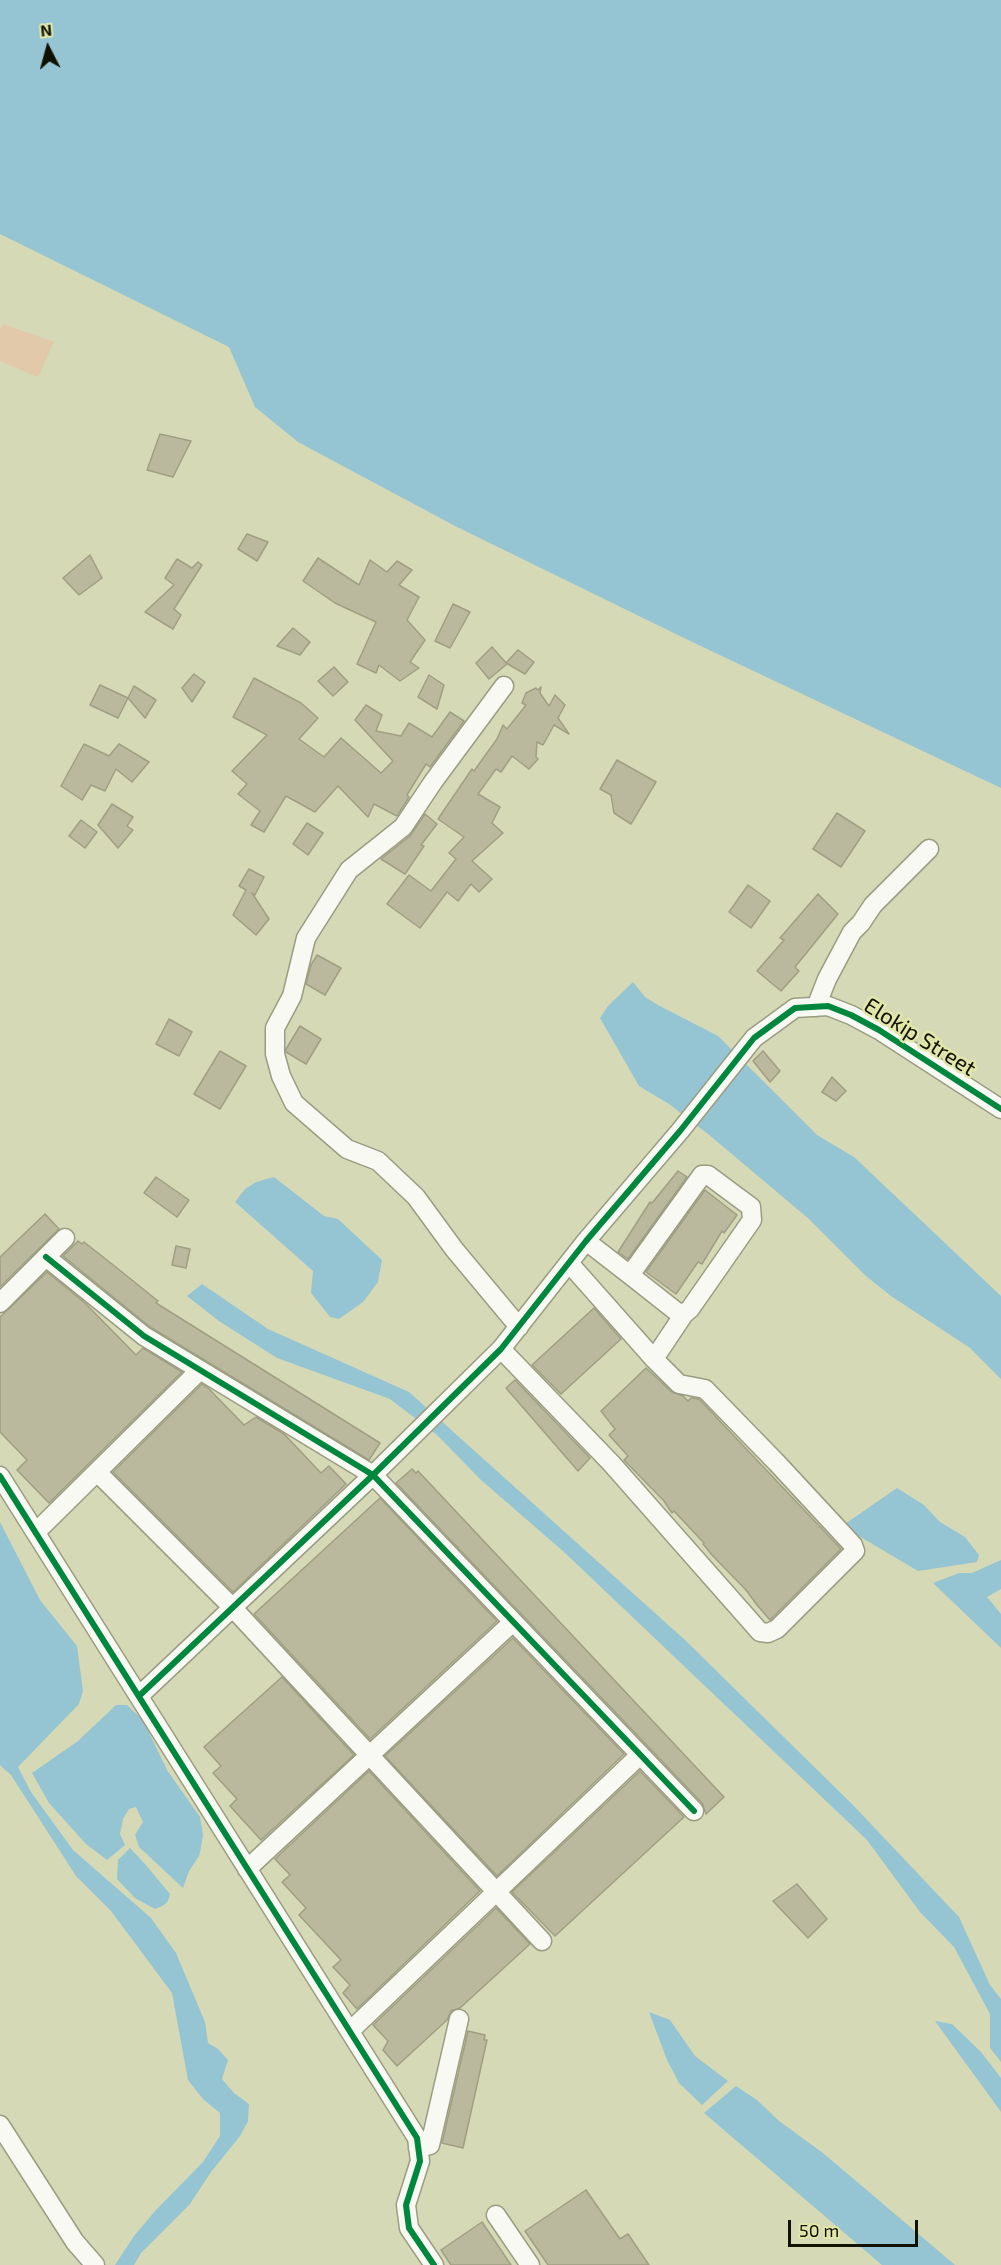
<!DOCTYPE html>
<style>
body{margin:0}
#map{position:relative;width:1001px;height:2265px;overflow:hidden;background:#d5d9b6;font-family:"Exo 2",sans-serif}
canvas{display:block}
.north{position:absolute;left:18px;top:18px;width:60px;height:60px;-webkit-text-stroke:4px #e0e7a8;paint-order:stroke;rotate:354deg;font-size:16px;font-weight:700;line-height:24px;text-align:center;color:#101100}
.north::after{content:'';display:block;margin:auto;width:21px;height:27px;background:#101100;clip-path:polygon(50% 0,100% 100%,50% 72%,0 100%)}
.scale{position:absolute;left:788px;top:2220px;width:130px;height:27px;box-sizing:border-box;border:3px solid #101100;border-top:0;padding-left:8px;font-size:18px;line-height:21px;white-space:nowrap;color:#101100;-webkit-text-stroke:4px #e0e7a8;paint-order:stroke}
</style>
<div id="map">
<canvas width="1001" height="2265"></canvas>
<div class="north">N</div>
<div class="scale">50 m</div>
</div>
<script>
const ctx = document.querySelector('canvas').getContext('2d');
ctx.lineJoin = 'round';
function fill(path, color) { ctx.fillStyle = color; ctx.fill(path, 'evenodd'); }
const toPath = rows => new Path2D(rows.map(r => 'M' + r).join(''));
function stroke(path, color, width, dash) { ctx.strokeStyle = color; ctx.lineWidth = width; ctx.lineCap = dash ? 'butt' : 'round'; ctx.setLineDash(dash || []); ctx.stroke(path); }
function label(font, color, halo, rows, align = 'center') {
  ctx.font = font + ' "Exo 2",sans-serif'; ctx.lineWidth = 5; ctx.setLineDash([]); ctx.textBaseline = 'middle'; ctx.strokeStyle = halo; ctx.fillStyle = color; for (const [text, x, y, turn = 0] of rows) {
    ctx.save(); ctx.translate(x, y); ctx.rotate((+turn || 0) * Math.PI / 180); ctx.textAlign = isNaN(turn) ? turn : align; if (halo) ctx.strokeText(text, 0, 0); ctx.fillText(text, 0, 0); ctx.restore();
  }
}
fill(toPath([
 [3,324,54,342,38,377,0,361,0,329]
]), '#e1c9a9');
fill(toPath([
 [0,0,1001,0,1001,788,686,639,455,526,298,442,255,407,229,347,0,234],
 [633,982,645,997,656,1004,718,1036,817,1135,854,1157,1001,1296,1001,1379,970,1348,891,1296,866,1276,809,1219,708,1134,669,1104,639,1086,600,1018,608,1006],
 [274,1177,324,1216,338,1219,382,1260,378,1282,363,1302,339,1319,330,1317,311,1293,313,1271,235,1202,245,1189,256,1182],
 [202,1284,268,1329,409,1392,685,1640,852,1804,959,1917,990,1985,1001,1999,1001,2062,990,2048,990,2014,954,1947,920,1912,867,1840,564,1552,481,1480,437,1435,390,1399,277,1358,219,1321,187,1296],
 [897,1488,924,1505,940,1522,965,1537,979,1555,977,1562,918,1571,842,1526],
 [0,1522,40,1600,77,1646,83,1691,79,1704,18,1767,31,1792,73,1850,151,1918,176,1953,205,2022,208,2043,218,2049,228,2060,222,2079,234,2093,249,2104,248,2121,240,2136,211,2172,190,2204,141,2253,134,2265,115,2265,134,2236,156,2210,203,2162,220,2136,220,2113,203,2099,188,2080,172,1993,111,1911,76,1876,11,1775,0,1765],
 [1001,1560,1001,1589,987,1597,1001,1614,1001,1648,933,1583,959,1573,972,1573],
 [116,1705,127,1705,143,1720,167,1770,200,1817,203,1835,201,1847,199,1856,189,1871,183,1888,139,1847,135,1835,143,1822,136,1807,129,1809,123,1819,120,1834,125,1845,107,1860,86,1844,49,1803,32,1773,78,1741],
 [130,1848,145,1864,170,1894,168,1901,164,1905,155,1909,135,1898,117,1879,118,1860],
 [649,2012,670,2020,695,2056,728,2081,702,2105,679,2083,667,2060],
 [935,2021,952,2024,981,2052,1001,2078,1001,2112],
 [736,2086,757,2100,779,2121,823,2153,955,2265,882,2265,704,2113]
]), '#95c5d3');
const building = toPath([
 [160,434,191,441,173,477,147,470,160,434],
 [247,534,268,542,257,561,238,549,247,534],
 [90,555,102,578,79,595,63,578,90,555],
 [318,558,359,585,370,560,387,572,397,561,412,570,399,585,419,597,407,620,425,640,410,662,419,668,400,681,379,665,376,673,357,664,376,622,335,603,303,581,318,558],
 [177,559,192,568,198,562,202,565,174,609,181,615,173,629,145,612,174,585,165,578,177,559],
 [453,604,470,612,450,648,435,641,453,604],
 [293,628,310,642,300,655,277,646,293,628],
 [492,647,507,664,489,679,476,663,492,647],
 [518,650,534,662,525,674,506,663,518,650],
 [334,667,348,682,333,696,318,681,334,667],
 [194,674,205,682,192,702,182,688,194,674],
 [429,675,444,685,437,709,418,697,429,675],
 [254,678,301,703,318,718,299,739,324,757,341,738,381,773,393,761,355,720,366,705,382,715,376,731,401,736,409,723,432,737,450,712,464,721,430,767,426,764,407,795,409,797,397,816,374,804,368,817,338,786,315,812,286,796,264,832,251,825,260,811,238,794,247,784,232,771,267,735,233,717,254,678],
 [100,685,128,698,118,718,90,705,100,685],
 [134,686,156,700,145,718,128,698,134,686],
 [541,687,540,693,549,706,555,695,565,705,558,718,569,734,554,725,543,745,537,742,536,757,538,759,529,769,512,756,501,772,496,769,478,794,500,807,492,823,503,833,472,861,492,879,479,892,471,884,458,901,447,892,420,928,387,904,409,875,431,891,456,859,449,853,464,837,438,819,472,769,474,771,497,739,503,725,507,729,526,705,522,703,526,693,536,688,538,690,541,687],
 [84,744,109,756,119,744,149,762,132,782,116,769,105,791,91,785,82,800,61,786,84,744],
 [617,760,656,782,631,824,614,813,611,795,600,789,617,760],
 [112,804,133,817,127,826,133,830,118,848,98,825,112,804],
 [837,813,865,831,841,867,813,849,837,813],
 [425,814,437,824,421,845,424,846,405,874,381,859,410,836,425,814],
 [81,820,97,832,85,848,69,836,81,820],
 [307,823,323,833,308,855,293,844,307,823],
 [249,869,264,877,255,895,252,893,269,919,256,935,233,915,246,890,239,886,249,869],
 [748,885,770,901,751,928,729,912,748,885],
 [818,894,838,914,795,967,799,971,781,991,757,971,784,940,780,938,818,894],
 [317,955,341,968,325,995,306,984,311,965,317,955],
 [169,1019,192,1032,179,1056,156,1044,169,1019],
 [300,1026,321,1039,306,1064,286,1052,286,1049,300,1026],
 [220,1051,246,1066,220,1109,194,1094,220,1051],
 [763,1051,780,1071,770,1082,753,1061,763,1051],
 [832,1077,846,1091,836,1101,822,1092,832,1077],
 [678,1171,687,1177,628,1259,618,1252,650,1202,652,1203,678,1171],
 [156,1177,189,1200,177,1217,144,1193,156,1177],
 [705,1190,737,1215,724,1233,722,1231,702,1264,698,1262,676,1294,646,1272,705,1190],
 [45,1214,59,1229,0,1287,0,1257,45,1214],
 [78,1241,82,1244,84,1242,112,1264,158,1301,156,1303,380,1443,369,1460,150,1327,63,1256,78,1241],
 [176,1246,190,1249,186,1268,172,1265,176,1246],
 [47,1272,85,1303,136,1355,143,1348,182,1372,49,1503,17,1470,27,1460,0,1432,0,1317,47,1272],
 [594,1308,621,1339,561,1394,532,1365,594,1308],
 [646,1368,672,1392,683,1396,688,1401,691,1398,699,1399,841,1549,770,1620,757,1605,746,1590,712,1555,703,1544,704,1543,674,1511,672,1513,664,1501,624,1460,628,1456,609,1435,615,1429,601,1411,646,1368],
 [515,1380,590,1458,578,1471,506,1388,515,1380],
 [202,1384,209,1389,244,1425,256,1417,284,1434,321,1473,329,1466,346,1484,233,1592,113,1472,202,1384],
 [412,1469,416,1473,418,1471,724,1797,706,1814,702,1803,396,1483,412,1469],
 [380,1498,497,1621,370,1739,254,1614,380,1498],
 [513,1638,624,1754,497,1876,385,1756,513,1638],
 [282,1677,354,1755,261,1840,230,1806,237,1799,213,1773,221,1766,204,1747,282,1677],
 [369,1771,480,1891,357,2009,343,1993,350,1985,333,1967,341,1960,299,1915,306,1908,282,1882,290,1875,275,1859,369,1771],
 [640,1771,684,1817,555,1936,512,1892,640,1771],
 [797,1884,827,1919,808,1938,773,1901,797,1884],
 [496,1908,530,1944,460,2008,451,2011,447,2020,397,2066,383,2050,388,2041,373,2025,496,1908],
 [468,2031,485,2035,484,2040,487,2040,463,2148,442,2143,468,2031],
 [586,2190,620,2239,628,2234,649,2265,548,2265,525,2231,586,2190],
 [482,2222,511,2265,451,2265,441,2250,482,2222]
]);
fill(building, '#bbb99d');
stroke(building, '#a09f83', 1.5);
const minor = toPath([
 [504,686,433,782,403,827,349,870,306,938,292,996,275,1028,275,1054,281,1076,294,1103,347,1149,378,1161,416,1197,454,1249,519,1327],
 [816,1007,827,979,852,932,861,923,873,905,929,849],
 [586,1241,630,1275,677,1312,684,1314,690,1309,752,1220,751,1207,708,1175,702,1175,630,1275],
 [46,1257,144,1336,373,1475,694,1811],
 [569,1263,654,1359],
 [0,1303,65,1238],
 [501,1349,611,1463,760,1632,768,1633,777,1629,855,1551,853,1545,777,1463,705,1389,679,1384,654,1359,684,1314],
 [97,1472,232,1607,542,1941],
 [0,1476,417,2138,420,2161,406,2205,409,2228,434,2265],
 [36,1532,200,1370],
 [139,1696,373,1475,501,1349,586,1241,680,1131,754,1038,795,1008,828,1006,851,1015,879,1030,1001,1109],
 [247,1869,513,1622],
 [350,2031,640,1755],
 [0,2125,75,2242,95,2265],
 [418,2148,430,2145,459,2019],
 [496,2215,530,2265]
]);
stroke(minor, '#9a9d81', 21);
stroke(minor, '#f9f9f4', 18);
stroke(toPath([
 [46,1257,144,1336,373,1475,694,1811],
 [0,1476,417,2138,420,2161,406,2205,409,2228,434,2265],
 [139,1696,373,1475,501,1349,586,1241,680,1131,754,1038,795,1008,828,1006,851,1015,879,1030,1001,1109]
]), '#00873e', 6);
label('22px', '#101100', '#e0e7a8', [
 ["Elokip Street",920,1037,32]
]);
</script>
